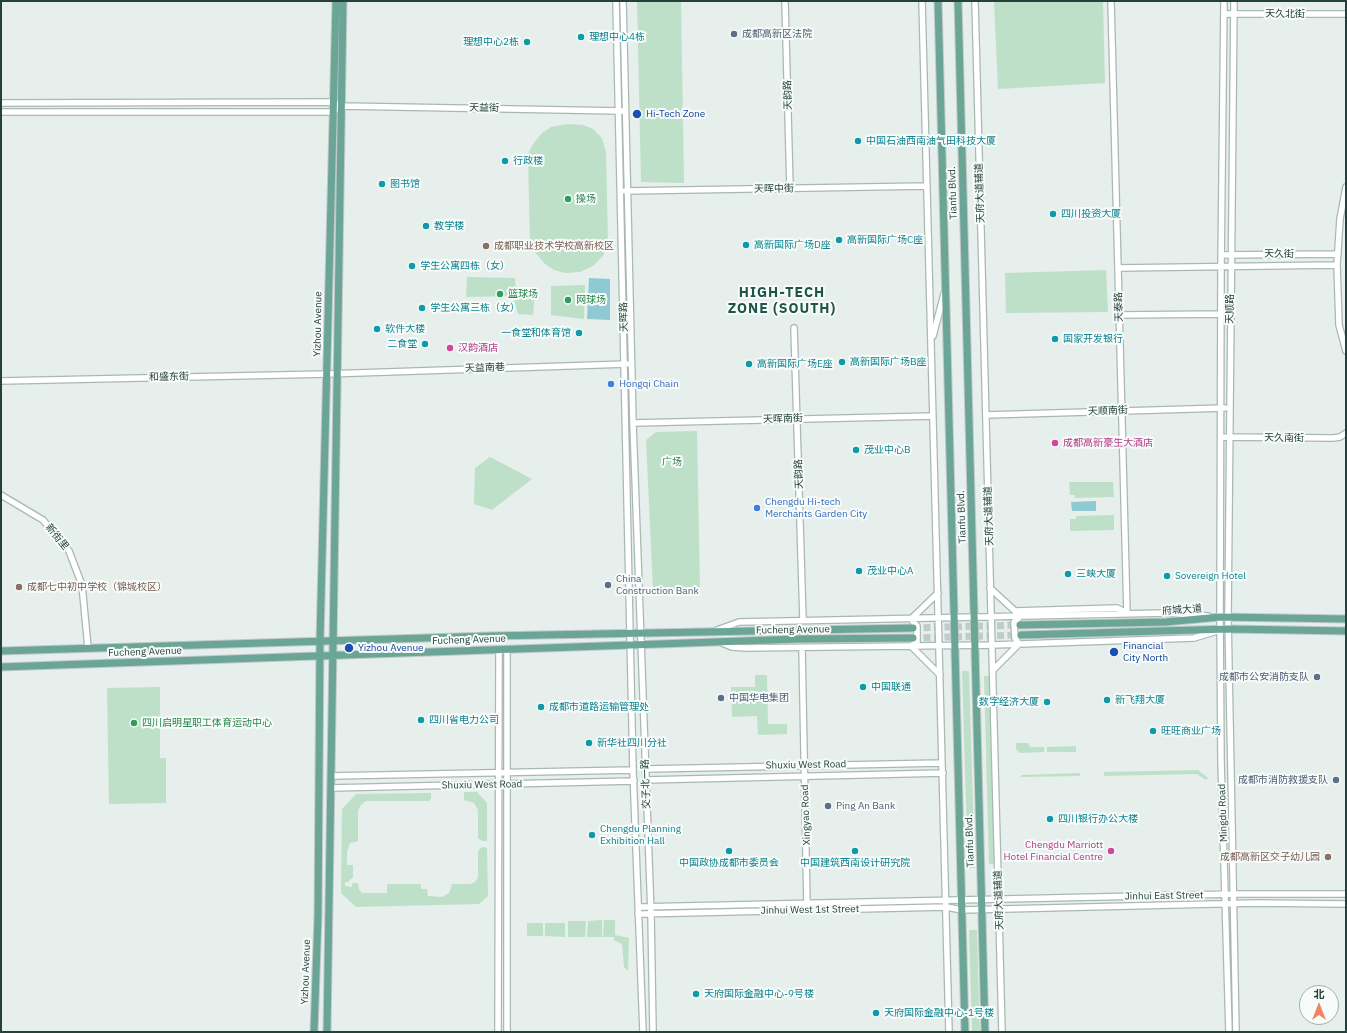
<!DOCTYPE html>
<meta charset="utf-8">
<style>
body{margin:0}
#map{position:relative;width:1347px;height:1033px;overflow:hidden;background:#e6efeb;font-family:"IBM Plex Sans","Noto Sans SC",sans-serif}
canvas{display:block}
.frame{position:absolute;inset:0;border:2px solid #24423a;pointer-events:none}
.north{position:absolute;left:1299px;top:985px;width:40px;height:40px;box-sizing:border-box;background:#f7fbf9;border:1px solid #a3b1ad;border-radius:50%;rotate:0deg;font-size:11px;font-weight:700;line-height:16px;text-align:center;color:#24423a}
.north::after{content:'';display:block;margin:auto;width:14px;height:18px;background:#f4845f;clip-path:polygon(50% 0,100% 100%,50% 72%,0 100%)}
</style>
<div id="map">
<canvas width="1347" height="1033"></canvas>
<div class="frame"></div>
<div class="north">北</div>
</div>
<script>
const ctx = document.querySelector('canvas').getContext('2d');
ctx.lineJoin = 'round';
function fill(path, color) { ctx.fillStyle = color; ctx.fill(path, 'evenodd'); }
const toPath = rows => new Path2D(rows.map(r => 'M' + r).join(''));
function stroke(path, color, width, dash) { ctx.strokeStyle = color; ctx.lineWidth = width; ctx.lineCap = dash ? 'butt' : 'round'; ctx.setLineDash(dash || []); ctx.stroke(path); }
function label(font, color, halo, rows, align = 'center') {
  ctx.font = font + ' "IBM Plex Sans","Noto Sans SC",sans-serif'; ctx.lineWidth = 4; ctx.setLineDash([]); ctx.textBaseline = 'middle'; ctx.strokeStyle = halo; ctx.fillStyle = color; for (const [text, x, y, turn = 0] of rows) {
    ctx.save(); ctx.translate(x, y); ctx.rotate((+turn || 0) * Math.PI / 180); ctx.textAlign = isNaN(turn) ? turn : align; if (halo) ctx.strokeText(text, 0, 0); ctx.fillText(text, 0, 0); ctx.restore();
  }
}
fill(toPath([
 [637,1,681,1,684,183,641,182],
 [994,1,1103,1,1105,83,998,89],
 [568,124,583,125,593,129,602,138,606,152,608,244,603,256,593,266,580,272,565,273,554,270,544,263,530,246,528,154,533,144,542,133,551,127],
 [1106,270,1108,312,1006,313,1005,273],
 [467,277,515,278,516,290,535,292,533,315,518,314,513,296,466,297],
 [585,285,584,319,551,315,551,286],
 [697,431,700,589,653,590,646,440,656,432],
 [490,457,532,479,492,510,474,504,475,468],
 [1069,482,1113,482,1114,497,1075,498,1075,495,1070,495],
 [1114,515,1114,530,1070,531,1070,519,1076,519,1076,516],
 [962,671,969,671,975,868,968,868],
 [755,675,767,675,768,724,787,724,787,734,758,735,757,716,732,717,731,687,755,687],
 [984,676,992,676,996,864,989,864],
 [160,687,160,758,166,758,166,803,109,804,107,688],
 [1016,743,1028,743,1030,747,1044,747,1044,752,1020,753,1016,749],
 [1076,746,1076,752,1047,752,1047,747],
 [1198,770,1208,778,1206,780,1197,774,1104,776,1104,772],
 [1080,773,1080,776,1020,777,1022,775],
 [464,792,477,792,487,803,487,841,482,841,478,838,478,810,474,803,464,800],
 [431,793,431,799,429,801,366,801,361,805,358,810,358,841,350,843,347,852,347,865,353,865,353,877,348,882,345,882,345,886,352,887,352,883,358,883,359,889,362,893,387,893,387,884,421,884,421,889,427,889,428,896,442,897,449,893,452,884,470,884,475,882,478,878,478,851,482,847,487,848,488,896,479,904,356,907,341,893,342,809,356,794],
 [602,920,602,937,587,937,588,921],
 [604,920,615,920,615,935,629,938,628,971,624,967,622,944,614,940,614,937,603,937],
 [568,921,586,921,585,937,568,937],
 [543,923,543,936,527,936,527,923],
 [545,923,565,923,565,937,545,936],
 [969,930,977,930,980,1032,972,1032]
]), '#bfe0c8');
fill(toPath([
 [589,278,610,279,610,320,587,319],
 [1096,501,1096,511,1072,511,1071,502]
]), '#8ec9d4');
stroke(toPath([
 [913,628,1020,625],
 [913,638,1021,635]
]), '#bfccc8', 7, [7, 3.5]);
const minor = toPath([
 [616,1,633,770,643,1032],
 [623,1,633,423,651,914,653,1032],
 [785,1,790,188],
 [922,1,949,1032],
 [975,1,1002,1032],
 [1224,1,1221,266,1220,617,1221,761,1229,1032],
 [1234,1,1228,617,1236,1032],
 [1224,14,1346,14],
 [1,103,333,102,341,106,622,111],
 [1,112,333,112,341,106],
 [1346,187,1340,219,1337,265,1339,325,1346,351],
 [625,191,927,186],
 [1221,255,1338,254],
 [1118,268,1337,265],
 [1119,315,1221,314],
 [794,328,803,620],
 [933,336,944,294],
 [1,381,327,374,627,364],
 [986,415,1225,408],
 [633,423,933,416],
 [1221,437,1333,438,1340,437,1346,433],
 [1,495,43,520,69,551,82,585,88,648],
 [990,588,1015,611,1117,608,1127,613,1111,1],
 [938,593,911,619,917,626,917,642,911,646,940,675],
 [717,630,739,622,1167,613,1208,616],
 [722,643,732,647,746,648,992,645,1194,638,1217,631],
 [802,648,807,906],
 [507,649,507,1032],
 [993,670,1019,644,1015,638,1014,622,1021,616],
 [646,769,942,763],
 [331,776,633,770],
 [646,780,943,773],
 [331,788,634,781],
 [638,907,1233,894,1346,894],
 [638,914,946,907,962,910,1256,903,1346,904],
 [498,1032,499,649]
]);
const major = toPath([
 [938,1,965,1032],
 [958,1,985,1032],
 [1020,625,1166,622,1220,617,1346,619],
 [1021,635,1229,629,1346,631],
 [1,651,490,636,913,628],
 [1,667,631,645,799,639,913,638],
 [314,1032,318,916,320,640,336,1],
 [327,1032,343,1]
]);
stroke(minor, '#a8b8b2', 8);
stroke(major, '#c2cac8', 9);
stroke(minor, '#fff', 5.5);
stroke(major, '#6aa596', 7);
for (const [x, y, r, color] of [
 [734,34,4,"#5c6f8a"],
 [581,37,4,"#0f9aa8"],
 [527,42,4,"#0f9aa8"],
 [637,114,5,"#1a4fb4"],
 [858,141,4,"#0f9aa8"],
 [505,161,4,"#0f9aa8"],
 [382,184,4,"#0f9aa8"],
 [568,199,4,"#2e9e5b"],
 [1053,214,4,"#0f9aa8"],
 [426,226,4,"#0f9aa8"],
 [839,240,4,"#0f9aa8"],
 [746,245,4,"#0f9aa8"],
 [486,246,4,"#8d6e63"],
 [412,266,4,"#0f9aa8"],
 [500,294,4,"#2e9e5b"],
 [568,300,4,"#2e9e5b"],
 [422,308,4,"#0f9aa8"],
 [377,329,4,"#0f9aa8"],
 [579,333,4,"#0f9aa8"],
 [1055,339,4,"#0f9aa8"],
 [425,344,4,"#0f9aa8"],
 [450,348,4,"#d1479c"],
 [842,362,4,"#0f9aa8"],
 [749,364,4,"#0f9aa8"],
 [611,384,4,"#3f7fe0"],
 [1055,443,4,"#d1479c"],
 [856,450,4,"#0f9aa8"],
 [757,508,4,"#3f7fe0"],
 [859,571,4,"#0f9aa8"],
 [1068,574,4,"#0f9aa8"],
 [1167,576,4,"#0f9aa8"],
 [608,585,4,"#5c6f8a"],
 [19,587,4,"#8d6e63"],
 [349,648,5,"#1a4fb4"],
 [1114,652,5,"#1a4fb4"],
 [1317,677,4,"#5c6f8a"],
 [863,687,4,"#0f9aa8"],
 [721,698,4,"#5c6f8a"],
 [1107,700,4,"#0f9aa8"],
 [1047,702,4,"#0f9aa8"],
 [541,707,4,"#0f9aa8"],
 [421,720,4,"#0f9aa8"],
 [134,723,4,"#2e9e5b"],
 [1153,731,4,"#0f9aa8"],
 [589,743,4,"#0f9aa8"],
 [1336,780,4,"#5c6f8a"],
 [828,806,4,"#5c6f8a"],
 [1050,819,4,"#0f9aa8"],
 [592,835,4,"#0f9aa8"],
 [729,851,4,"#0f9aa8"],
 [855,851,4,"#0f9aa8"],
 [1111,851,4,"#d1479c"],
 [1328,857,4,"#8d6e63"],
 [696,994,4,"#0f9aa8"],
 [876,1013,4,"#0f9aa8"]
]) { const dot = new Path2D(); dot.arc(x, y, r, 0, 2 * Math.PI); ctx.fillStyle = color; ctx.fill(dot); stroke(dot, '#f7fbf9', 1.5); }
label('10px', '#24423a', '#f7fbf9', [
 ["天久北街",1285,14],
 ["天韵路",788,95,-91],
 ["天益街",484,108,1],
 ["天晖中街",774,189,-1],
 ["Tianfu Blvd.",953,193,-92],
 ["天府大道辅道",980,193,-92],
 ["天久街",1279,254],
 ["天泰路",1119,307,-91],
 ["天顺路",1230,309,-90],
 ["天晖路",624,317,-91],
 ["Yizhou Avenue",318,324,-89],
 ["天益南巷",485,368,-2],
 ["和盛东街",169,377,-1],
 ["天顺南街",1108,411,-2],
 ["天晖南街",783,419,-2],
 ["天久南街",1284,438],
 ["天韵路",799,474,-92],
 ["天府大道辅道",989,516,-92],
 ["Tianfu Blvd.",962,517,-92],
 ["新街里",57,537,51],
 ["府城大道",1182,610,-4],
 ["Fucheng Avenue",793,630,-1],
 ["Fucheng Avenue",469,640,-2],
 ["Fucheng Avenue",145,652,-2],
 ["Shuxiu West Road",806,765,-1],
 ["交子北一路",646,784,-92],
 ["Shuxiu West Road",482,785,-1],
 ["Mingdu Road",1223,813,-92],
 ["Xingyao Road",806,815,-92],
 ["Tianfu Blvd.",970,841,-92],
 ["Jinhui East Street",1164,896,-1],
 ["天府大道辅道",999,900,-92],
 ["Jinhui West 1st Street",810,910,-1],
 ["Yizhou Avenue",306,972,-88]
]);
label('10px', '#4e5e75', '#f7fbf9', [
 ["成都高新区法院",742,34],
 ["China",616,579],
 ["Construction Bank",616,591],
 ["成都市公安消防支队",1309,677,"right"],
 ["中国华电集团",729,698],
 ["成都市消防救援支队",1328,780,"right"],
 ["Ping An Bank",836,806]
], 'left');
label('10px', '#0d838f', '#f7fbf9', [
 ["理想中心4栋",589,37],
 ["理想中心2栋",519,42,"right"],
 ["中国石油西南油气田科技大厦",866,141],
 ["行政楼",513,161],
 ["图书馆",390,184],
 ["四川投资大厦",1061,214],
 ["教学楼",434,226],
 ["高新国际广场C座",847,240],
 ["高新国际广场D座",754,245],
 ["学生公寓四栋（女）",420,266],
 ["学生公寓三栋（女）",430,308],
 ["软件大楼",385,329],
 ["一食堂和体育馆",571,333,"right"],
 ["国家开发银行",1063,339],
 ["二食堂",417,344,"right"],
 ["高新国际广场B座",850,362],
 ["高新国际广场E座",757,364],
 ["茂业中心B",864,450],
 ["茂业中心A",867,571],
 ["三峡大厦",1076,574],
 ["Sovereign Hotel",1175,576],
 ["中国联通",871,687],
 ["新飞翔大厦",1115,700],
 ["数字经济大厦",1039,702,"right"],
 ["成都市道路运输管理处",549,707],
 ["四川省电力公司",429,720],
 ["旺旺商业广场",1161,731],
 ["新华社四川分社",597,743],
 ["四川银行办公大楼",1058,819],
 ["Chengdu Planning",600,829],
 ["Exhibition Hall",600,841],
 ["中国政协成都市委员会",729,863,"center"],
 ["中国建筑西南设计研究院",855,863,"center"],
 ["天府国际金融中心-9号楼",704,994],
 ["天府国际金融中心-1号楼",884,1013]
], 'left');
label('10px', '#164399', '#f7fbf9', [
 ["Hi-Tech Zone",646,114],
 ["Financial",1123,646],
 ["City North",1123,658],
 ["Yizhou Avenue",358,648]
], 'left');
label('10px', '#27864d', '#f7fbf9', [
 ["操场",576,199],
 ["篮球场",508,294],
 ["网球场",576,300],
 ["四川启明星职工体育运动中心",142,723]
], 'left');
label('10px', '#785e54', '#f7fbf9', [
 ["成都职业技术学校高新校区",494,246],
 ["成都七中初中学校（锦城校区）",27,587],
 ["成都高新区交子幼儿园",1320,857,"right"]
], 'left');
label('10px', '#b23c85', '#f7fbf9', [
 ["汉韵酒店",458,348],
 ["成都高新豪生大酒店",1063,443],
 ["Chengdu Marriott",1103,845,"right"],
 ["Hotel Financial Centre",1103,857,"right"]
], 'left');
label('10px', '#366cbe', '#f7fbf9', [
 ["Hongqi Chain",619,384],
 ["Chengdu Hi-tech",765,502],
 ["Merchants Garden City",765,514]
], 'left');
label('10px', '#2d7a4b', '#f7fbf9', [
 ["广场",672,462]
]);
ctx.letterSpacing = '1px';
label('bold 14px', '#1f5548', '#f7fbf9', [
 ["HIGH-TECH",782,293],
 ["ZONE (SOUTH)",782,309]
]);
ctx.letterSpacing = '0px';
</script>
